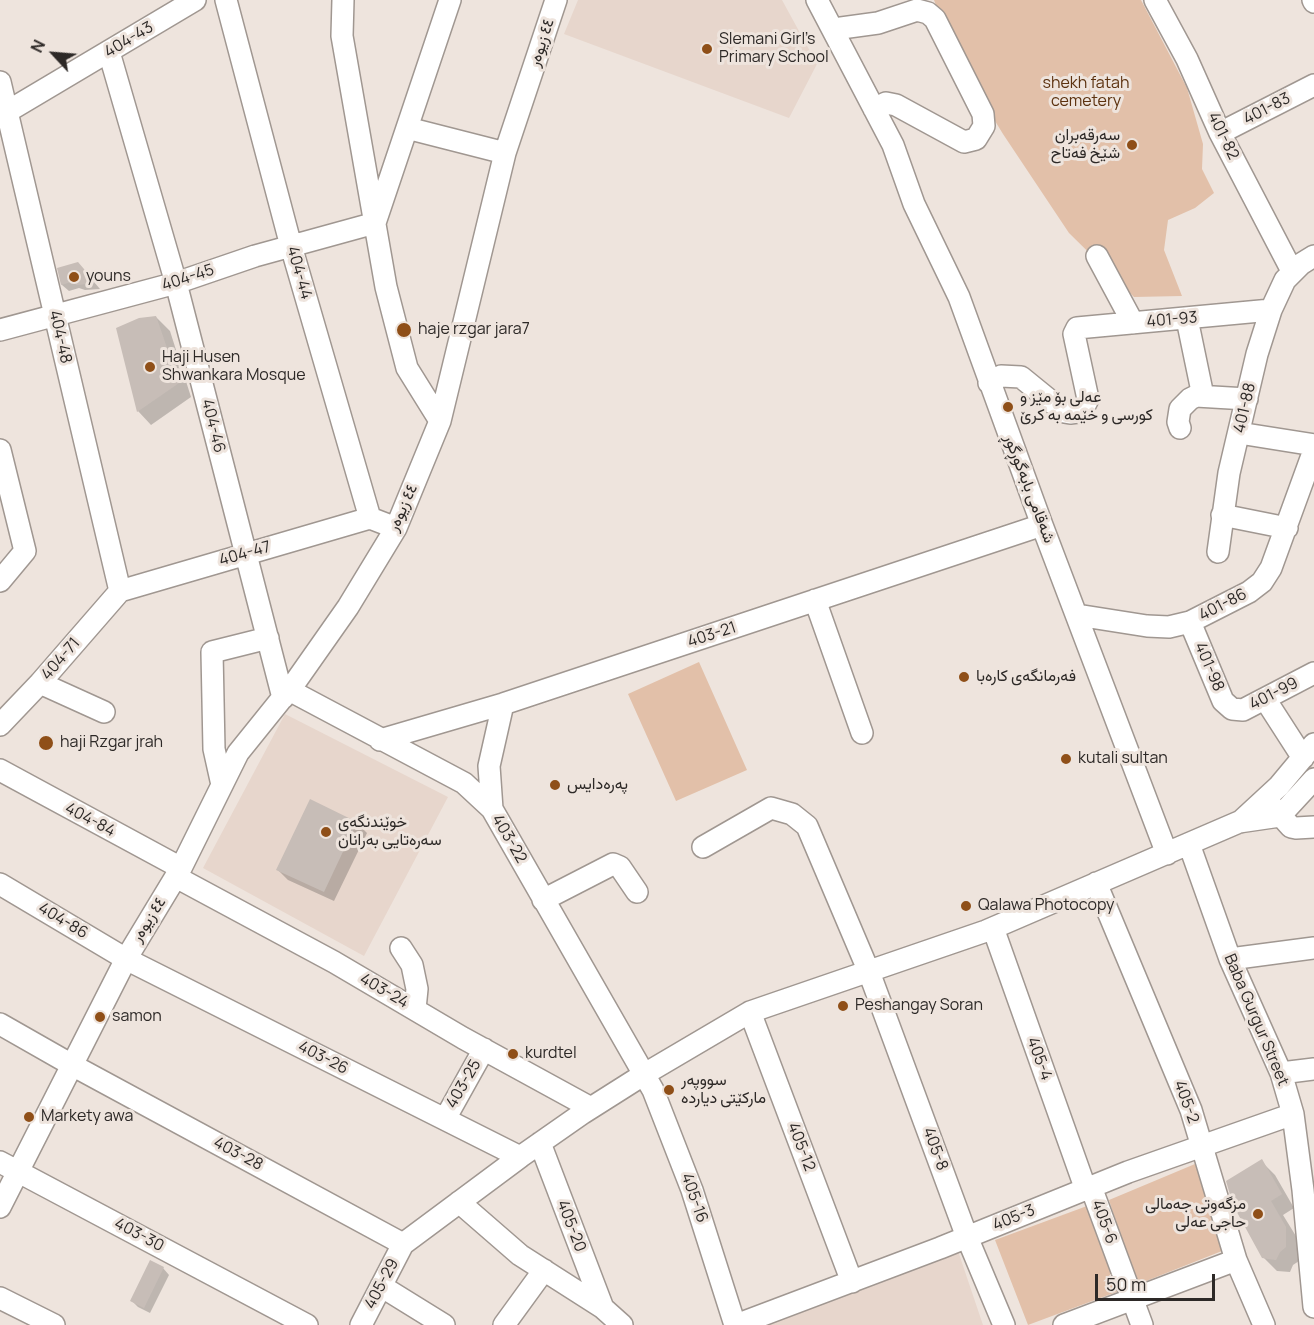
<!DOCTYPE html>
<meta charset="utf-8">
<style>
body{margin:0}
#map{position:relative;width:1314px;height:1325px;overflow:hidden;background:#eee4dd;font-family:Manrope,sans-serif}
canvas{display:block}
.north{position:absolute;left:24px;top:24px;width:60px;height:60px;-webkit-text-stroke:4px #eee4dd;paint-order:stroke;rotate:296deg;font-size:16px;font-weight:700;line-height:24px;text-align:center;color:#2d2927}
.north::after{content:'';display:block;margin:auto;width:21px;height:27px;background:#2d2927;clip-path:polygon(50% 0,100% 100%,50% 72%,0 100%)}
.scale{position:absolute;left:1095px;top:1274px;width:120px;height:27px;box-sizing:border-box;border:3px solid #2d2927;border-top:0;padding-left:8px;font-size:18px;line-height:21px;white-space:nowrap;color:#2d2927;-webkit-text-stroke:4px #eee4dd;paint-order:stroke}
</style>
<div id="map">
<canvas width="1314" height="1325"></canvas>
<div class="north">N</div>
<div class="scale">50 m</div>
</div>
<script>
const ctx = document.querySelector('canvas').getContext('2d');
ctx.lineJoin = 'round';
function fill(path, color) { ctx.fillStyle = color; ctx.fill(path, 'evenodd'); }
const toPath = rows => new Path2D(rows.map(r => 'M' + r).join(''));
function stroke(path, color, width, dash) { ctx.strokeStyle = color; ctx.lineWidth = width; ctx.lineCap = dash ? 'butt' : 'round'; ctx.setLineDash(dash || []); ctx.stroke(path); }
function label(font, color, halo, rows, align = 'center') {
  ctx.font = font + ' Manrope,Vazirmatn,sans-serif'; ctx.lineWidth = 6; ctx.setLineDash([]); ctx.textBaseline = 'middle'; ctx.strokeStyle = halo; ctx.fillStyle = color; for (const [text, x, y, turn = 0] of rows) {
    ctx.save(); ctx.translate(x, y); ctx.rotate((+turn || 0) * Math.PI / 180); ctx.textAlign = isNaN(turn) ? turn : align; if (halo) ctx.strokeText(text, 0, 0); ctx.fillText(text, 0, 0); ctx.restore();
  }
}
fill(toPath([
 [578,0,782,0,817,64,789,118,564,34],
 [285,714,448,797,364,956,203,868],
 [958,1251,983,1325,767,1325]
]), '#e7d6cc');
fill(toPath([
 [934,0,1141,0,1187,88,1203,144,1202,169,1214,193,1195,208,1168,220,1164,250,1182,296,1134,297,1069,233,1003,134,954,54],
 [699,662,747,770,676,801,628,694],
 [1195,1164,1227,1249,1136,1285,1109,1200],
 [1087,1206,1119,1291,1028,1325,995,1240]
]), '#e2c0a9');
fill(toPath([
 [59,269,84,270,100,289,85,290,79,288,69,291,62,285],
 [156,317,170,331,191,397,151,425,138,411,118,328],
 [311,801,357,823,367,833,334,901,288,880,278,870],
 [1261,1161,1275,1175,1294,1208,1283,1215,1299,1241,1299,1261,1293,1265,1290,1272,1277,1271,1263,1257],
 [163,1268,169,1275,150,1313,138,1307,132,1301]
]), '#0003');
fill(toPath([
 [78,262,96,283,77,285,71,282,61,285,57,268],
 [156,316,179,383,137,412,116,328,139,318],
 [310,799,357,822,324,892,276,870],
 [1262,1159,1282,1194,1271,1201,1286,1227,1286,1247,1280,1252,1276,1260,1262,1258,1233,1205,1226,1181],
 [150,1260,164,1267,144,1308,130,1301]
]), '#c7bdb7');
const minor = toPath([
 [226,0,291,246,370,518,396,528],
 [343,0,342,36,386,287,407,368,440,421],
 [817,0,893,145,914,204,959,297,1042,525,1167,854],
 [1155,0,1187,59,1220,133,1292,271],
 [1313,0,1314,2],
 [834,29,878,23,917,10,928,13,935,19,983,114,984,126,976,139,964,142,896,105,886,103,874,109],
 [109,52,176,283,283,698],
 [0,82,120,591],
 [0,116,195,0],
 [407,128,505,153],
 [1220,133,1314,85],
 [1097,256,1133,323],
 [1187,319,1203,396],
 [0,330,176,283,255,256,375,223,450,0],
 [989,383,1001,376,1021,377,1064,412,1070,413,1078,412,1084,407,1088,399,1074,334,1077,328,1271,310],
 [1180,428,1178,422,1180,409,1190,399,1196,396,1247,399],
 [1239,433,1314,445],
 [0,450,25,551,0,581],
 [1222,515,1287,528],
 [1218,552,1229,473,1257,354,1271,310,1285,280,1301,264,1314,256],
 [120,591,370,518],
 [815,600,862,733],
 [1077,615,1147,626,1169,627,1190,622,1249,592,1262,582,1271,568,1314,450],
 [1190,622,1223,701,1232,709,1243,710,1314,673],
 [40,683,104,712],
 [289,690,464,783,492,809,653,1090,692,1190,735,1325],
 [1265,699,1303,758],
 [0,725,40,683,120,591],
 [380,740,503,704,1042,525],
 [0,770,181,868],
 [222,785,214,749,212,652,268,638],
 [1272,806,1291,827,1296,828,1314,827],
 [492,809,489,766,503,704],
 [1240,822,1279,786,1314,744],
 [1189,844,1230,959,1281,1073,1293,1114,1303,1190,1314,1307],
 [703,847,771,808,792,814,807,826,869,972,967,1237,1004,1325],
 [176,877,334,962,463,1038,591,1108],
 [1096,883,1191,1110,1236,1260,1264,1325],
 [0,884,126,959,520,1157],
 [543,900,613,864,620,867,637,892],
 [993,928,1086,1190],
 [401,948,412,965,417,989,415,1009],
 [1230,959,1314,948],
 [750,1012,852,1282],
 [0,1024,72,1065,403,1244],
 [1281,1073,1314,1069],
 [445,1119,484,1049],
 [540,1143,603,1308],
 [0,1162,307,1325],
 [1091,1187,1142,1325],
 [459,1202,520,1255,603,1308,622,1325],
 [0,1207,126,959,181,868,238,753,296,681,348,607,396,528,440,421,505,153,556,0],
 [381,1286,444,1325],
 [0,1298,54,1325],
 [361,1325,403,1244,520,1157,583,1113,643,1075,750,1012,986,931,1239,822,1280,816,1314,779],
 [504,1325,544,1270],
 [736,1325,940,1248,1128,1172,1293,1114],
 [1064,1325,1236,1260]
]);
stroke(minor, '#a09791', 24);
stroke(minor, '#fff', 21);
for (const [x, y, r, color] of [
 [707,49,6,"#8f4f18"],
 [1132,145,6,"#8f4f18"],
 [74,277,6,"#8f4f18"],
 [404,330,8,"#8f4f18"],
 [150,367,6,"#8f4f18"],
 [1008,407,6,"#8f4f18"],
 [964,677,6,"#8f4f18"],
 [46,743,8,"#8f4f18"],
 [1066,759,6,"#8f4f18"],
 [555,785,6,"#8f4f18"],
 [326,832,6,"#8f4f18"],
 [966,906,6,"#8f4f18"],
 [843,1006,6,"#8f4f18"],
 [100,1017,6,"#8f4f18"],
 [513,1054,6,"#8f4f18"],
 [669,1090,6,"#8f4f18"],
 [29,1117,6,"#8f4f18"],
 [1258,1214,6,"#8f4f18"]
]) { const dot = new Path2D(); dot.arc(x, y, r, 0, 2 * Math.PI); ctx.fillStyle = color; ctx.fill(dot); stroke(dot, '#eee4dd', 2); }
label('16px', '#2d2927', '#eee4dd', [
 ["404-43",129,40,-31],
 ["٤٤ زیوەر",542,43,-72],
 ["401-83",1267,109,-27],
 ["401-82",1223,136,64],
 ["404-44",299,273,74],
 ["404-45",188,278,-18],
 ["401-93",1172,320,-5],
 ["404-48",60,337,77],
 ["401-88",1245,408,-77],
 ["404-46",213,426,76],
 ["شەقامی بابەگوڕگوڕ",1029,489,69],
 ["٤٤ زیوەر",403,508,-66],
 ["404-47",245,554,-16],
 ["401-86",1223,605,-27],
 ["403-21",712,635,-18],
 ["404-71",61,659,-49],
 ["401-98",1209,667,67],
 ["401-99",1274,694,-27],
 ["404-84",90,820,28],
 ["403-22",509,839,60],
 ["٤٤ زیوەر",149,920,-58],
 ["404-86",63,921,31],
 ["403-24",384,991,30],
 ["Baba Gurgur Street",1256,1020,67],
 ["403-26",323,1058,27],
 ["405-4",1039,1059,70],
 ["403-25",464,1084,-60],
 ["405-2",1186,1102,70],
 ["405-12",801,1147,69],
 ["405-8",935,1149,70],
 ["403-28",238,1154,28],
 ["405-16",694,1198,71],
 ["405-3",1014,1218,-22],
 ["405-6",1104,1222,70],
 ["405-20",571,1226,69],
 ["403-30",139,1235,28],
 ["405-29",382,1284,-62]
]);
label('16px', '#2d2927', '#eee4dd', [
 ["Slemani Girl’s",719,40],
 ["Primary School",719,58],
 ["سەرقەبران",1120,136,"right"],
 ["شێخ فەتاح",1120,154,"right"],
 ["youns",86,277],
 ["haje rzgar jara7",418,330],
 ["Haji Husen",162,358],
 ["Shwankara Mosque",162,376],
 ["عەلی بۆ مێز و",1020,398],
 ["کورسی و خێمە بە کرێ",1020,416],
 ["فەرمانگەی کارەبا",976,677],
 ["haji Rzgar jrah",60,743],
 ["kutali sultan",1078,759],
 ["پەرەدایس",567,785],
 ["خوێندنگەی",338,823],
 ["سەرەتایی بەرانان",338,841],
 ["Qalawa Photocopy",978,906],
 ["Peshangay Soran",855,1006],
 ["samon",112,1017],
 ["kurdtel",525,1054],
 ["سووپەر",681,1081],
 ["مارکێتی دیاردە",681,1099],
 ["Markety awa",41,1117],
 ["مزگەوتی جەمالی",1246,1205,"right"],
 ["حاجی عەلی",1246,1223,"right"]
], 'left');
label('16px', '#5c320f', '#eee4dd', [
 ["shekh fatah",1086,84],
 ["cemetery",1086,102]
]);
</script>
